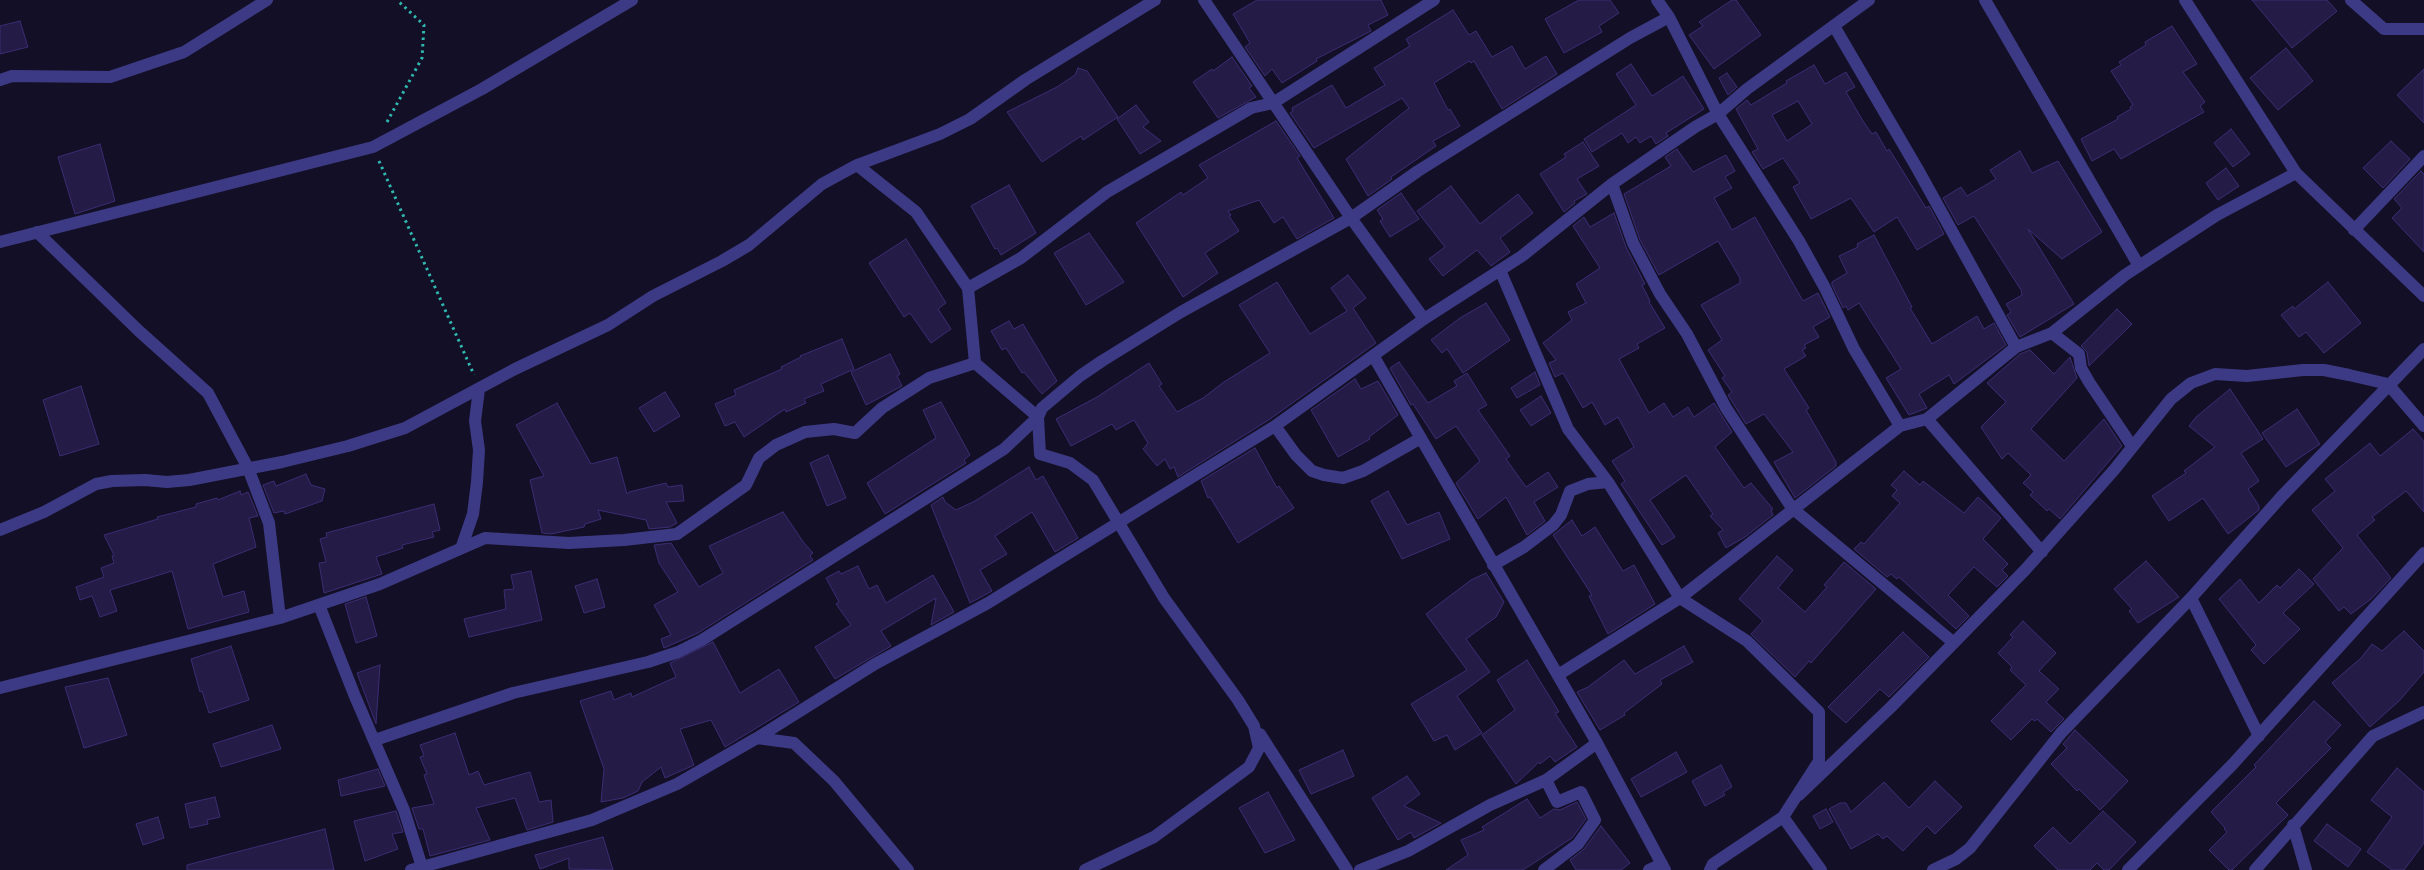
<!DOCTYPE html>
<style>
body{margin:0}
canvas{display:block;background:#130f26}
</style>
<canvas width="2424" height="870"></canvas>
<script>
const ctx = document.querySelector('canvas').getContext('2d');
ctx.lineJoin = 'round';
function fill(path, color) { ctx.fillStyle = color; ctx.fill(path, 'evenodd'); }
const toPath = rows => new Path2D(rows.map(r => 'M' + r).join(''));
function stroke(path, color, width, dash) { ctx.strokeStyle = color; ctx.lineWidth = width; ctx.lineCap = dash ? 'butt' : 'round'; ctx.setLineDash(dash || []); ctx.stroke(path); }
const building = toPath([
 [1257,0,1381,0,1388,15,1368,25,1371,31,1316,59,1317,61,1282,83,1272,69,1265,76,1245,47,1250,43,1233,14,1257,0],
 [1579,0,1610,0,1619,13,1599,26,1602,32,1564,53,1545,19,1579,0],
 [1732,0,1736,0,1761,35,1714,69,1689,35,1703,26,1699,22,1732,0],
 [2252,0,2327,0,2337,11,2292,48,2252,0],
 [1453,10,1469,35,1476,31,1492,57,1512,46,1525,69,1546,56,1557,74,1502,109,1474,61,1471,63,1469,61,1434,83,1448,110,1450,109,1460,126,1433,141,1436,146,1391,177,1392,179,1368,196,1346,159,1409,108,1402,98,1314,148,1290,113,1293,111,1292,108,1332,85,1346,108,1385,85,1374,68,1410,46,1406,39,1453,10],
 [20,21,28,47,0,54,0,26,20,21],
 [2172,26,2197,64,2183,72,2205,102,2200,106,2204,112,2121,159,2114,149,2092,161,2081,139,2118,119,2117,117,2131,109,2130,107,2133,105,2111,71,2121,65,2119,62,2146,45,2145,42,2172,26],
 [2286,48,2313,81,2278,110,2250,78,2286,48],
 [1232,57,1252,86,1249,88,1256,97,1218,118,1193,82,1212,69,1213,71,1232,57],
 [1631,64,1652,96,1683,76,1704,109,1666,133,1668,136,1656,144,1651,136,1640,143,1636,137,1628,143,1622,133,1592,152,1584,139,1636,105,1616,74,1631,64],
 [1814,65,1825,84,1846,72,1855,87,1846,92,1863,121,1872,134,1876,132,1887,151,1889,149,1926,208,1929,206,1944,234,1917,250,1897,217,1874,232,1851,198,1811,219,1793,187,1800,183,1783,158,1763,169,1752,152,1758,149,1736,109,1747,100,1751,105,1787,83,1786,81,1814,65],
 [1798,101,1812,124,1787,141,1772,115,1798,101],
 [1078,68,1087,71,1118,117,1083,140,1081,136,1042,162,1007,112,1057,87,1075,75,1078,68],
 [2424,69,2424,123,2397,95,2424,69],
 [1727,73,1737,87,1728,95,1719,78,1727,73],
 [1136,105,1149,122,1143,127,1161,141,1140,154,1117,119,1136,105],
 [1276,121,1300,156,1297,158,1334,218,1297,239,1283,217,1274,223,1259,200,1228,211,1231,215,1229,216,1239,231,1205,253,1218,273,1183,297,1136,223,1181,192,1183,195,1208,178,1199,165,1276,121],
 [2231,129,2250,154,2233,167,2214,143,2231,129],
 [2391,141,2410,159,2383,188,2363,168,2391,141],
 [1583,142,1599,166,1577,179,1587,194,1574,201,1575,203,1564,212,1540,174,1566,157,1564,154,1583,142],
 [100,144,115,201,75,214,58,157,100,144],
 [1677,149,1693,172,1726,155,1735,171,1725,177,1732,188,1714,198,1732,230,1755,217,1803,301,1818,293,1830,317,1813,327,1819,337,1804,345,1806,348,1802,350,1806,356,1784,369,1809,408,1806,410,1836,462,1836,466,1795,498,1774,462,1793,452,1764,414,1746,424,1728,395,1732,392,1722,378,1725,376,1708,350,1722,340,1701,305,1740,283,1740,278,1718,241,1659,275,1640,240,1624,194,1671,166,1665,157,1677,149],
 [2020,151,2032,173,2058,161,2102,232,2062,259,2028,229,2074,304,2020,337,2007,315,2011,312,2006,304,2022,295,2021,290,1974,216,1958,225,1943,198,1961,187,1967,196,1996,179,1990,170,2020,151],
 [2226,168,2239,186,2218,200,2206,183,2226,168],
 [2421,171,2424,174,2424,252,2392,218,2402,208,2394,199,2421,171],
 [1009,185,1036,233,1001,255,997,248,995,249,971,206,1009,185],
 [1451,186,1480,224,1518,194,1533,213,1500,238,1510,252,1491,266,1477,250,1443,276,1429,259,1445,247,1417,211,1451,186],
 [1401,193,1419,219,1390,237,1380,221,1383,219,1377,210,1401,193],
 [1614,213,1626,247,1645,284,1642,285,1650,301,1649,302,1665,328,1637,344,1639,348,1619,359,1630,379,1649,413,1664,403,1673,417,1688,407,1694,417,1714,403,1732,432,1715,447,1744,488,1751,483,1773,509,1771,510,1773,515,1745,537,1726,548,1718,533,1723,530,1710,516,1713,514,1686,475,1650,500,1675,537,1662,545,1621,484,1625,481,1612,461,1634,447,1618,417,1605,425,1592,402,1583,408,1563,373,1555,377,1549,363,1556,360,1543,343,1572,320,1568,312,1586,303,1576,284,1600,268,1573,226,1584,217,1590,227,1614,213],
 [1089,233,1124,282,1086,305,1054,253,1089,233],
 [1874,235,1912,307,1910,308,1932,344,1977,316,1984,329,1994,323,2006,345,1954,384,1949,375,1919,394,1927,408,1909,415,1886,378,1901,369,1859,303,1848,310,1846,306,1843,308,1832,285,1832,282,1847,273,1839,256,1858,247,1857,244,1874,235],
 [906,239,946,303,938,309,951,329,931,343,910,313,904,317,869,263,906,239],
 [1348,275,1366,298,1353,308,1376,343,1270,419,1178,477,1174,467,1170,469,1165,459,1157,466,1143,449,1148,443,1134,420,1116,430,1112,424,1071,446,1056,419,1097,397,1149,363,1162,384,1159,386,1177,412,1203,398,1224,382,1270,353,1239,305,1277,282,1310,334,1347,311,1331,288,1348,275],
 [2328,282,2361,323,2324,353,2306,332,2299,337,2281,315,2293,306,2294,309,2328,282],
 [1486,303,1510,340,1463,373,1447,349,1442,353,1431,340,1460,318,1486,303],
 [2117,309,2132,324,2089,366,2087,352,2081,346,2117,309],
 [1009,321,1014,329,1023,324,1057,381,1042,394,1024,372,1022,373,1006,348,1002,350,991,331,1009,321],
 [842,339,854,369,821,384,824,391,804,399,806,403,786,412,785,409,744,437,735,422,725,426,715,404,736,395,734,390,782,369,781,367,801,357,800,356,842,339],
 [2030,350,2054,374,2070,357,2077,378,2031,429,2064,461,2104,419,2122,446,2060,519,2049,509,2047,511,2030,495,2033,492,2023,483,2031,475,2008,453,2002,459,1981,427,2006,402,1987,383,2020,354,2030,350],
 [890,354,900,374,897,376,902,386,866,405,851,372,890,354],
 [1399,362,1428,403,1457,386,1454,381,1467,373,1487,405,1478,410,1510,456,1506,459,1526,487,1548,472,1558,487,1534,502,1545,521,1527,535,1506,497,1478,519,1456,483,1480,461,1456,426,1436,439,1413,404,1411,405,1390,368,1399,362],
 [1535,372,1540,385,1517,398,1511,388,1535,372],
 [1355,379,1361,389,1378,381,1398,415,1369,437,1370,439,1338,457,1311,410,1355,379],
 [81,386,99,444,60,456,43,400,81,386],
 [2230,389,2263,439,2241,453,2259,481,2248,489,2259,506,2259,510,2228,534,2203,498,2169,521,2152,496,2186,473,2184,471,2215,447,2189,426,2196,417,2230,389],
 [665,392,680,416,654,432,639,408,665,392],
 [1541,396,1551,413,1531,426,1520,410,1541,396],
 [941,402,970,455,964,460,966,463,885,514,867,483,936,438,923,410,941,402],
 [557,403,591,464,617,457,627,494,629,492,666,483,668,487,682,485,684,501,666,502,677,523,670,527,649,529,646,520,598,510,601,519,585,524,584,527,551,534,542,533,530,480,544,476,516,425,557,403],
 [2297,409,2320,444,2286,467,2262,433,2297,409],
 [2413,429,2424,441,2424,512,2406,491,2372,517,2375,520,2357,535,2391,578,2371,599,2351,614,2344,607,2339,611,2313,579,2343,548,2312,510,2335,491,2325,479,2370,443,2380,456,2413,429],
 [1255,448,1277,488,1279,486,1294,508,1238,543,1210,497,1208,498,1201,481,1255,448],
 [828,455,846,498,827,506,810,463,828,455],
 [1029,467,1036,480,1043,476,1078,538,1055,552,1032,512,995,536,1007,554,980,570,992,591,970,603,931,505,943,497,945,502,956,510,975,501,1029,467],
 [1904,471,1920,485,1923,481,1964,513,1978,497,2001,518,1983,539,2008,564,2002,570,2008,576,1997,587,1974,567,1948,595,1969,616,1956,629,1899,577,1897,579,1891,574,1887,577,1854,549,1861,542,1864,544,1900,503,1892,496,1897,490,1891,485,1904,471],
 [306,474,311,485,325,489,322,501,285,514,284,511,274,513,263,485,274,481,276,486,306,474],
 [240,491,241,495,248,492,258,516,249,518,256,547,213,564,223,597,244,591,249,612,188,629,172,571,110,590,117,611,100,617,92,596,80,600,76,587,104,577,101,568,114,563,112,556,114,555,104,535,158,519,157,517,196,507,196,504,217,498,218,500,240,491],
 [1388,491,1407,525,1439,512,1450,539,1402,559,1371,501,1388,491],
 [434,504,440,530,432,532,434,537,402,545,403,548,376,557,382,574,324,593,319,563,326,562,320,539,327,537,326,533,434,504],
 [783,512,804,543,813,553,810,556,813,560,698,633,664,648,661,639,671,635,654,605,678,592,659,563,654,545,671,543,699,587,723,573,709,546,783,512],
 [1572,520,1582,536,1595,527,1623,571,1634,565,1655,604,1608,634,1589,596,1592,595,1553,535,1572,520],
 [1777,556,1793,570,1778,588,1805,612,1827,587,1824,585,1844,562,1876,589,1811,663,1809,661,1795,677,1751,634,1763,621,1739,599,1777,556],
 [2146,561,2179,597,2138,623,2129,611,2132,609,2114,589,2146,561],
 [858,566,869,589,877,585,886,603,933,575,954,612,931,625,936,598,881,631,891,646,835,679,815,647,851,625,836,604,839,602,826,578,839,571,841,574,858,566],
 [2299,569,2314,584,2283,613,2300,629,2264,664,2251,650,2256,645,2219,599,2240,579,2259,603,2277,585,2280,588,2299,569],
 [531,571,542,620,469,637,464,619,506,609,504,590,514,589,511,575,531,571],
 [1486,573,1504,602,1496,617,1466,639,1490,672,1457,696,1482,733,1455,750,1447,735,1434,741,1411,704,1467,670,1426,614,1471,580,1486,573],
 [597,579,605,607,584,613,575,586,597,579],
 [366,597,377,636,356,643,345,604,366,597],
 [2023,621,2056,653,2039,671,2059,689,2046,702,2064,719,2051,732,2037,719,2035,721,2032,719,2011,740,1991,721,2026,685,2010,670,2012,667,1998,653,2013,637,2010,635,2023,621],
 [2404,631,2424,651,2424,672,2400,700,2370,727,2332,683,2361,658,2372,644,2382,651,2404,631],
 [1903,632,1929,657,1889,697,1880,689,1846,723,1828,707,1903,632],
 [713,642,740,693,779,669,799,702,725,747,711,720,680,729,694,765,665,778,661,767,642,782,638,791,623,798,601,802,604,769,580,701,611,691,614,700,631,693,632,697,676,677,670,663,713,642],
 [231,646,249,700,209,713,202,691,200,692,191,659,231,646],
 [1684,646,1693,662,1660,680,1662,684,1624,713,1625,715,1600,730,1577,692,1588,687,1624,660,1635,674,1684,646],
 [1527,660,1559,712,1555,713,1577,747,1555,762,1550,756,1540,764,1539,762,1516,784,1482,735,1515,710,1497,680,1527,660],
 [380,665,376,724,357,673,380,665],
 [108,678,127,735,84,748,65,687,108,678],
 [2314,701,2341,725,2325,742,2331,748,2276,803,2288,815,2232,870,2229,870,2209,850,2227,832,2224,829,2225,828,2211,812,2256,767,2254,765,2314,701],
 [272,725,281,749,221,767,213,744,272,725],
 [2075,730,2128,781,2100,810,2079,789,2077,791,2051,764,2067,748,2063,744,2075,730],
 [455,733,469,775,478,771,484,785,530,772,539,802,551,800,553,822,527,830,515,798,476,808,490,840,430,856,423,829,419,829,412,808,434,804,424,775,427,774,420,757,424,756,420,745,455,733],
 [1343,750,1354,776,1311,794,1299,770,1343,750],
 [1676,752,1687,772,1641,797,1631,779,1676,752],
 [1721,765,1732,787,1723,792,1725,795,1705,806,1692,781,1721,765],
 [2397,768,2424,792,2424,843,2404,870,2392,870,2367,852,2392,817,2371,800,2397,768],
 [378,769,385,786,341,796,338,780,378,769],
 [1407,776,1420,794,1404,806,1441,823,1414,838,1411,832,1398,840,1372,798,1407,776],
 [1935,781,1962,807,1935,834,1927,826,1903,851,1887,836,1883,839,1878,834,1851,849,1829,809,1840,803,1846,803,1851,812,1884,782,1909,808,1935,781],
 [1268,792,1295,840,1265,853,1239,808,1268,792],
 [215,797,220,817,207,820,208,824,190,828,185,804,215,797],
 [1527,799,1540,818,1554,809,1560,810,1577,802,1586,819,1572,838,1523,870,1446,870,1468,855,1461,840,1484,830,1482,827,1527,799],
 [1826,809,1833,822,1820,829,1813,816,1826,809],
 [396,811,403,832,392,834,398,849,365,861,354,821,396,811],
 [2103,811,2136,842,2109,870,2104,870,2097,863,2090,870,2058,870,2034,846,2053,827,2070,844,2103,811],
 [158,817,164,838,143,845,136,824,158,817],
 [2327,824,2361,849,2348,867,2314,841,2327,824],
 [1601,826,1630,863,1621,870,1576,870,1570,860,1584,849,1601,826],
 [325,829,334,870,187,870,187,865,325,829],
 [603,837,613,870,569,869,569,858,540,869,535,855,603,837]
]);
fill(building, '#241b47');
stroke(building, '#3b2d73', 1);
stroke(toPath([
 [387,122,422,58,424,25,397,0],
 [379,161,474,375]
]), '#2fb8b0', 3, [2.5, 4]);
stroke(toPath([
 [1204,0,1351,218,1424,319],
 [1657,0,1669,17],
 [1985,0,2139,266],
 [2185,0,2296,173],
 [2351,0,2384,29,2424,29],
 [1834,26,1917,168,2016,347],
 [0,80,12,76,110,77,184,52,267,0],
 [857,165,916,212,968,288,975,363],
 [1612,184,1633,243,1660,294,1687,334,1726,408,1792,508,1954,643],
 [2354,230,2424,156],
 [37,232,139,331,208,393,248,468,269,523,280,618],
 [0,242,373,147,482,89,632,0],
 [1500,270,1568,429,1608,482,1680,598,1747,641,1819,712,1819,761,1783,817,1821,870],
 [968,288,1021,258,1107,192,1251,108,1273,103,1434,0],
 [2052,333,2079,354,2081,368,2089,382,2132,446],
 [1374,357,1597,743,1665,870],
 [1927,419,2042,552],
 [1275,426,1296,455,1312,471,1324,475,1343,478,1363,471,1421,438],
 [0,530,44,512,96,484,112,481,145,480,167,482,189,480,282,462,348,446,405,428,515,369,608,325,653,296,722,261,749,245,822,184,857,165,940,134,970,119,1025,80,1155,0],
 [462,546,473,514,477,482,479,450,475,421,479,389],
 [1493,565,1524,547,1553,525,1561,515,1570,491,1588,484,1608,482],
 [2191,598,2259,736],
 [319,605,354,694,404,810,422,867],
 [1558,675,1680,598,1900,426,1927,419,2016,347,2052,333,2125,275,2217,215,2296,173,2424,296],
 [0,688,280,618,380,584,485,538,569,543,624,540,677,534,746,485,759,458,776,445,805,432,834,429,855,433,882,408,929,378,975,363,1038,417,1040,454,1070,463,1093,480,1164,598,1238,700,1254,726,1259,748,1249,767,1154,837,1085,870],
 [1260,734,1347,870],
 [757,738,794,743,834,781,908,870],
 [375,740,513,693,648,662,678,652,702,640,1004,449,1038,417,1042,408,1080,376,1102,361,1181,312,1351,218,1418,171,1630,38,1669,17,1718,114,1799,241,1825,288,1854,349,1900,426],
 [1799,795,1891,707,2025,570,2114,470,2171,399,2191,383,2215,374,2247,376,2303,370,2324,370,2349,375,2388,384,2424,426],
 [2293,825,2306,870],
 [411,870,592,820,677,784,757,738,875,664,988,603,1275,426,1424,319,1522,256,1612,184,1695,127,1718,114,1747,89,1869,0],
 [1360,870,1408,851,1490,805,1546,780,1597,743],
 [1544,870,1578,844,1595,820,1581,792,1557,802,1546,780],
 [1649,870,1662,864],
 [1710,870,1713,864,1783,817],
 [1933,870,1956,859,1970,848,2061,733,2191,598,2282,496,2424,349],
 [2128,870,2232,765,2424,553],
 [2255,870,2373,736,2424,712]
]), '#3d3a85', 12);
</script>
